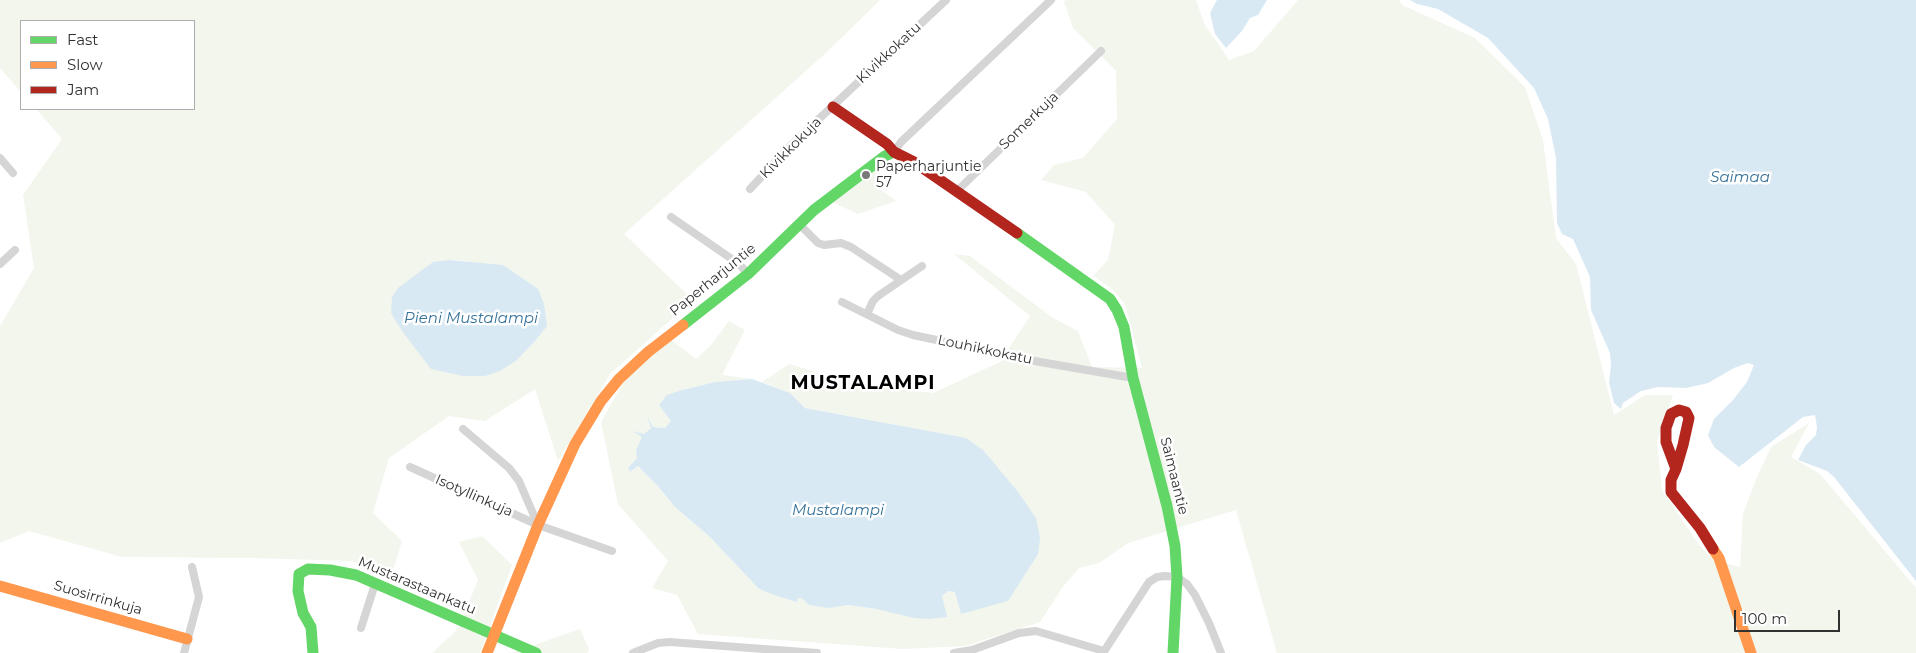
<!DOCTYPE html>
<style>
body{margin:0}
#map{position:relative;width:1916px;height:653px;overflow:hidden;background:#fff;font-family:Montserrat,sans-serif}
canvas{display:block}
.legend{position:absolute;left:20px;top:20px;width:175px;height:90px;box-sizing:border-box;background:#fff;border:1px solid #adadad;margin:0;padding:6px 9px;list-style:none;font-size:15px;color:#313131}
.legend li{display:flex;align-items:center;gap:10px;height:25px}
.legend b{width:25px;border:1px solid #adadad}
.scale{position:absolute;left:1734px;top:610px;width:106px;height:22px;box-sizing:border-box;border:2px solid #313131;border-top:0;padding-left:6px;font-size:15px;line-height:18px;white-space:nowrap;color:#313131;-webkit-text-stroke:4px #fff;paint-order:stroke}
</style>
<div id="map">
<canvas width="1916" height="653"></canvas>
<ul class="legend">
<li><b style="height:6px;background:#63d668"></b>Fast</li>
<li><b style="height:6px;background:#ff974d"></b>Slow</li>
<li><b style="height:6px;background:#b3261e"></b>Jam</li>
</ul>
<div class="scale">100 m</div>
</div>
<script>
const ctx = document.querySelector('canvas').getContext('2d');
ctx.lineJoin = 'round';
function fill(path, color) { ctx.fillStyle = color; ctx.fill(path, 'evenodd'); }
const toPath = rows => new Path2D(rows.map(r => 'M' + r).join(''));
function stroke(path, color, width, dash) { ctx.strokeStyle = color; ctx.lineWidth = width; ctx.lineCap = dash ? 'butt' : 'round'; ctx.setLineDash(dash || []); ctx.stroke(path); }
function label(font, color, halo, rows, align = 'center') {
  ctx.font = font + ' Montserrat,sans-serif'; ctx.lineWidth = 5; ctx.setLineDash([]); ctx.textBaseline = 'middle'; ctx.strokeStyle = halo; ctx.fillStyle = color; for (const [text, x, y, turn = 0] of rows) {
    ctx.save(); ctx.translate(x, y); ctx.rotate((+turn || 0) * Math.PI / 180); ctx.textAlign = isNaN(turn) ? turn : align; if (halo) ctx.strokeText(text, 0, 0); ctx.fillText(text, 0, 0); ctx.restore();
  }
}
fill(toPath([
 [0,0,880,0,827,52,624,234,693,300,610,374,558,461,535,389,485,421,449,416,389,458,373,513,402,541,392,574,352,561,252,558,122,557,29,531,0,543,0,326,34,268,23,195,62,139,36,109,194,109,194,21,21,21,21,92,0,68],
 [449,260,466,261,547,325,535,341,517,360,402,331,392,313,392,297],
 [1066,0,1196,0,1205,25,1229,60,1254,51,1298,0,1399,0,1402,5,1475,38,1525,87,1543,140,1556,238,1576,264,1614,415,1645,395,1673,395,1657,441,1662,490,1699,545,1713,560,1740,567,1743,514,1757,477,1771,447,1809,423,1791,457,1820,474,1916,588,1916,653,1277,653,1236,510,1128,543,1099,563,1079,568,1062,588,1040,622,965,646,903,649,698,634,677,595,652,588,668,561,618,504,601,422,623,383,670,339,696,359,711,345,729,321,745,330,722,375,752,379,715,382,682,390,671,422,665,428,653,427,648,419,651,428,644,434,636,432,643,436,636,450,637,458,628,468,630,472,638,466,657,485,675,507,710,537,759,589,774,595,797,602,797,598,803,599,829,608,848,605,877,609,942,596,948,591,1008,601,897,425,805,408,790,393,762,382,789,364,852,383,933,393,1000,362,1030,316,954,254,970,256,1053,318,1078,331,1092,367,1142,368,1125,304,1111,288,1093,276,1108,260,1115,225,1086,192,1041,180,1054,165,1083,158,1117,119,1116,71,1073,28,1064,2],
 [876,170,883,177,875,185,896,201,858,214,832,202],
 [482,536,512,565,480,653,432,653,458,629,478,580,459,542],
 [580,629,589,649,587,653,511,653]
]), '#f2f6ed');
fill(toPath([
 [1217,0,1267,0,1258,15,1250,18,1242,31,1226,48,1215,34,1210,13],
 [1410,0,1916,0,1916,581,1834,477,1827,471,1798,460,1806,445,1816,435,1817,427,1815,415,1803,417,1739,467,1714,447,1708,435,1714,419,1733,400,1747,382,1754,365,1748,363,1734,368,1708,383,1686,388,1658,387,1641,391,1623,403,1621,409,1614,403,1609,382,1611,366,1610,353,1591,310,1590,277,1573,239,1562,234,1557,223,1556,158,1548,119,1534,88,1488,38,1438,9,1417,4],
 [449,260,503,265,538,289,544,304,547,326,535,341,517,360,500,371,485,376,463,376,431,369,402,331,391,313,392,297,398,288,433,262],
 [752,379,790,393,805,408,966,438,983,450,1018,492,1036,518,1040,538,1038,554,1008,601,961,614,955,592,948,591,942,596,947,617,929,619,914,618,877,609,848,605,829,608,809,605,803,599,798,598,797,602,774,595,759,589,710,537,675,507,657,485,638,466,630,472,628,468,637,458,636,450,642,437,633,431,644,434,651,428,647,416,653,427,665,428,671,421,659,405,667,395,682,390,715,382]
]), '#d9e9f4');
stroke(toPath([
 [894,152,901,142,1051,0],
 [0,158,13,173],
 [750,189,790,146,946,0],
 [957,191,1101,51],
 [671,217,739,264,748,274],
 [799,224,818,243,824,245,841,243,851,247,901,280],
 [0,264,15,250],
 [842,302,898,330,913,335,1040,362,1133,378],
 [867,314,873,301,878,296,922,266],
 [463,429,509,468,519,481,538,525],
 [410,467,538,525,612,551],
 [361,628,375,584],
 [184,653,199,597,192,567],
 [633,653,658,643,670,642,817,653],
 [954,653,972,650,1019,633,1036,631,1104,651],
 [1103,653,1149,582,1157,577,1165,576,1177,577,1187,584,1195,595,1209,623,1221,653]
]), '#d5d5d5', 8);
stroke(toPath([
 [1017,233,1110,299,1117,310,1124,327,1133,378,1167,506,1175,546,1177,577,1173,653],
 [683,325,748,274,814,210,885,156,894,152],
 [313,653,311,627,303,613,298,591,299,574,308,569,330,570,356,575,536,653]
]), '#63d668', 11);
stroke(toPath([
 [1713,549,1719,558,1751,653],
 [0,586,187,639],
 [487,653,538,525,575,444,601,401,619,379,648,352,683,325]
]), '#ff974d', 11);
stroke(toPath([
 [833,107,887,144,894,152,914,162,1017,233],
 [1676,469,1666,442,1666,428,1671,414,1679,410,1686,412,1689,418,1683,445,1676,469,1671,480,1671,492,1700,528,1713,549]
]), '#b3261e', 11);
for (const [x, y, r, color] of [
 [866,175,5,"#797979"]
]) { const dot = new Path2D(); dot.arc(x, y, r, 0, 2 * Math.PI); ctx.fillStyle = color; ctx.fill(dot); stroke(dot, '#fff', 2); }
label('14px', '#313131', '#fff', [
 ["Kivikkokatu",889,53,-43],
 ["Somerkuja",1029,121,-44],
 ["Kivikkokuja",791,148,-45],
 ["Paperharjuntie",713,280,-39],
 ["Louhikkokatu",985,350,12],
 ["Saimaantie",1174,476,76],
 ["Isotyllinkuja",474,496,24],
 ["Mustarastaankatu",417,586,23],
 ["Suosirrinkuja",98,598,16]
]);
label('14px', '#313131', '#fff', [
 ["Paperharjuntie",876,167],
 ["57",876,183]
], 'left');
label('italic 15px', '#37729a', '#fff', [
 ["Saimaa",1740,178],
 ["Pieni Mustalampi",471,319],
 ["Mustalampi",838,511]
]);
ctx.letterSpacing = '1px';
label('bold 19px', '#000', '#fff', [
 ["MUSTALAMPI",863,383]
]);
ctx.letterSpacing = '0px';
</script>
